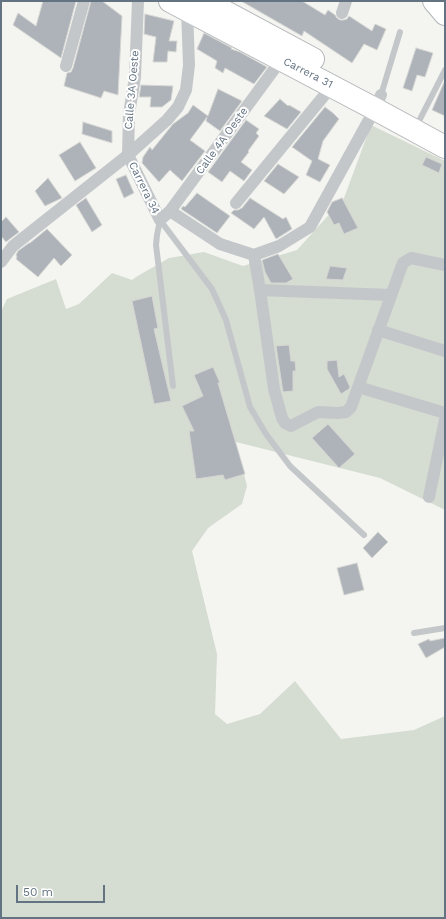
<!DOCTYPE html>
<style>
body{margin:0}
#map{position:relative;width:446px;height:919px;overflow:hidden;background:#f4f5f0;font-family:"Work Sans",sans-serif}
canvas{display:block}
.frame{position:absolute;inset:0;border:2px solid #637382;pointer-events:none}
.scale{position:absolute;left:16px;top:885px;width:89px;height:18px;box-sizing:border-box;border:2px solid #637382;border-top:0;padding-left:5px;font-size:12px;line-height:14px;white-space:nowrap;color:#637382;-webkit-text-stroke:3px #fff;paint-order:stroke}
</style>
<div id="map">
<canvas width="446" height="919"></canvas>
<div class="frame"></div>
<div class="scale">50 m</div>
</div>
<script>
const ctx = document.querySelector('canvas').getContext('2d');
ctx.lineJoin = 'round';
function fill(path, color) { ctx.fillStyle = color; ctx.fill(path, 'evenodd'); }
const toPath = rows => new Path2D(rows.map(r => 'M' + r).join(''));
function stroke(path, color, width, dash) { ctx.strokeStyle = color; ctx.lineWidth = width; ctx.lineCap = dash ? 'butt' : 'round'; ctx.setLineDash(dash || []); ctx.stroke(path); }
function label(font, color, halo, rows, align = 'center') {
  ctx.font = font + ' "Work Sans",sans-serif'; ctx.lineWidth = 4; ctx.setLineDash([]); ctx.textBaseline = 'middle'; ctx.strokeStyle = halo; ctx.fillStyle = color; for (const [text, x, y, turn = 0] of rows) {
    ctx.save(); ctx.translate(x, y); ctx.rotate((+turn || 0) * Math.PI / 180); ctx.textAlign = isNaN(turn) ? turn : align; if (halo) ctx.strokeText(text, 0, 0); ctx.fillText(text, 0, 0); ctx.restore();
  }
}
fill(toPath([
 [371,125,445,161,445,510,380,478,236,442,247,486,242,504,208,528,192,551,217,654,215,714,227,724,260,714,295,681,341,739,414,730,445,716,445,918,1,918,1,311,7,299,56,279,66,309,79,304,112,273,132,280,136,277,169,258,204,252,243,266,297,250,344,198]
]), '#d5dcd1');
const building = toPath([
 [43,1,76,1,61,58,13,25,18,13,36,26,43,1],
 [91,1,102,1,122,16,118,95,104,91,101,98,64,86,67,73,71,72,73,68,91,1],
 [241,1,302,1,325,15,328,10,335,15,337,18,340,20,344,20,347,19,349,16,372,31,375,24,386,29,377,50,364,44,352,63,304,31,302,36,241,1],
 [145,14,174,21,169,41,177,41,176,52,168,51,167,62,153,62,156,37,144,34,145,14],
 [204,33,232,48,231,49,240,52,267,67,254,84,225,68,223,73,215,68,217,61,197,49,204,33],
 [416,48,433,53,425,77,417,75,412,91,403,88,416,48],
 [445,80,445,116,432,110,445,80],
 [141,85,173,86,171,100,162,107,150,107,151,97,139,97,141,85],
 [218,89,242,101,220,131,206,121,207,117,190,140,205,151,182,181,170,170,159,182,142,163,143,157,150,147,152,150,173,124,188,113,193,105,208,116,218,89],
 [280,99,288,106,289,105,301,112,287,129,264,116,280,99],
 [325,107,333,113,339,119,323,141,318,159,330,165,320,182,306,175,312,161,292,147,325,107],
 [246,120,259,129,256,133,259,136,248,151,249,152,241,162,252,170,244,181,230,171,222,182,208,172,246,120],
 [83,122,112,131,112,143,82,134,83,122],
 [80,142,96,168,75,181,59,155,80,142],
 [426,157,442,164,439,173,422,165,426,157],
 [278,164,299,177,284,194,264,181,278,164],
 [126,175,134,193,124,198,116,179,126,175],
 [48,178,62,198,45,206,35,191,48,178],
 [197,193,230,216,217,233,181,209,183,206,185,207,197,193],
 [86,198,102,225,92,232,76,205,86,198],
 [250,198,283,219,286,217,292,229,276,239,264,217,254,229,231,213,234,210,238,210,242,208,250,198],
 [342,198,358,228,344,234,339,223,334,225,327,212,332,202,342,198],
 [6,217,19,232,6,242,1,236,1,222,6,217],
 [47,229,72,255,61,266,54,258,38,277,16,259,17,257,16,255,18,251,29,243,30,243,47,229],
 [278,254,293,279,286,283,271,283,265,272,262,260,278,254],
 [330,266,347,268,343,280,326,279,330,266],
 [152,296,158,328,154,329,171,401,154,404,132,301,152,296],
 [289,345,291,361,295,361,296,371,293,371,293,391,283,392,276,346,289,345],
 [337,360,339,377,344,374,350,387,349,389,341,394,327,369,327,361,337,360],
 [213,367,220,383,218,383,245,474,225,480,223,475,196,479,189,431,194,431,182,406,203,396,194,375,213,367],
 [328,424,355,454,339,468,312,438,328,424],
 [378,532,388,542,372,558,363,548,378,532],
 [357,563,364,590,344,595,337,568,357,563],
 [445,638,445,647,426,658,418,644,429,639,430,641,445,638]
]);
fill(building, '#adb3b9');
stroke(building, '#d6d6d3', 1);
const highway = toPath([
 [170,1,375,109,445,147],
 [205,1,313,59],
 [434,1,445,14]
]);
stroke(highway, '#b4b7ba', 24);
stroke(toPath([
 [381,95,400,32],
 [416,127,445,70],
 [160,220,212,289,226,320,250,407,266,434,290,466,364,535],
 [160,220,157,235,156,245,173,386],
 [414,633,445,628]
]), '#c4c7ca', 6);
stroke(toPath([
 [138,1,135,77,129,114,128,155,160,220,170,211,281,60],
 [342,13,346,1],
 [66,66,84,1],
 [236,203,332,86],
 [170,211,220,244,254,255,279,246,310,227,375,109,381,95],
 [254,255,260,290,274,389,282,418,285,423,291,426,318,412,338,413,346,412,351,407,401,268,403,263,411,258,445,265],
 [1,262,13,246,128,155,167,120,178,107,186,90,189,65,187,10],
 [260,290,391,295],
 [378,330,445,351],
 [358,387,445,413],
 [429,497,445,420]
]), '#c4c7ca', 12);
stroke(highway, '#fff', 22);
label('11px', '#637382', '#fff', [
 ["Carrera 31",308,73,27],
 ["Calle 3A Oeste",132,90,-85],
 ["Calle 4A Oeste",222,141,-54],
 ["Carrera 34",144,188,64]
]);
</script>
